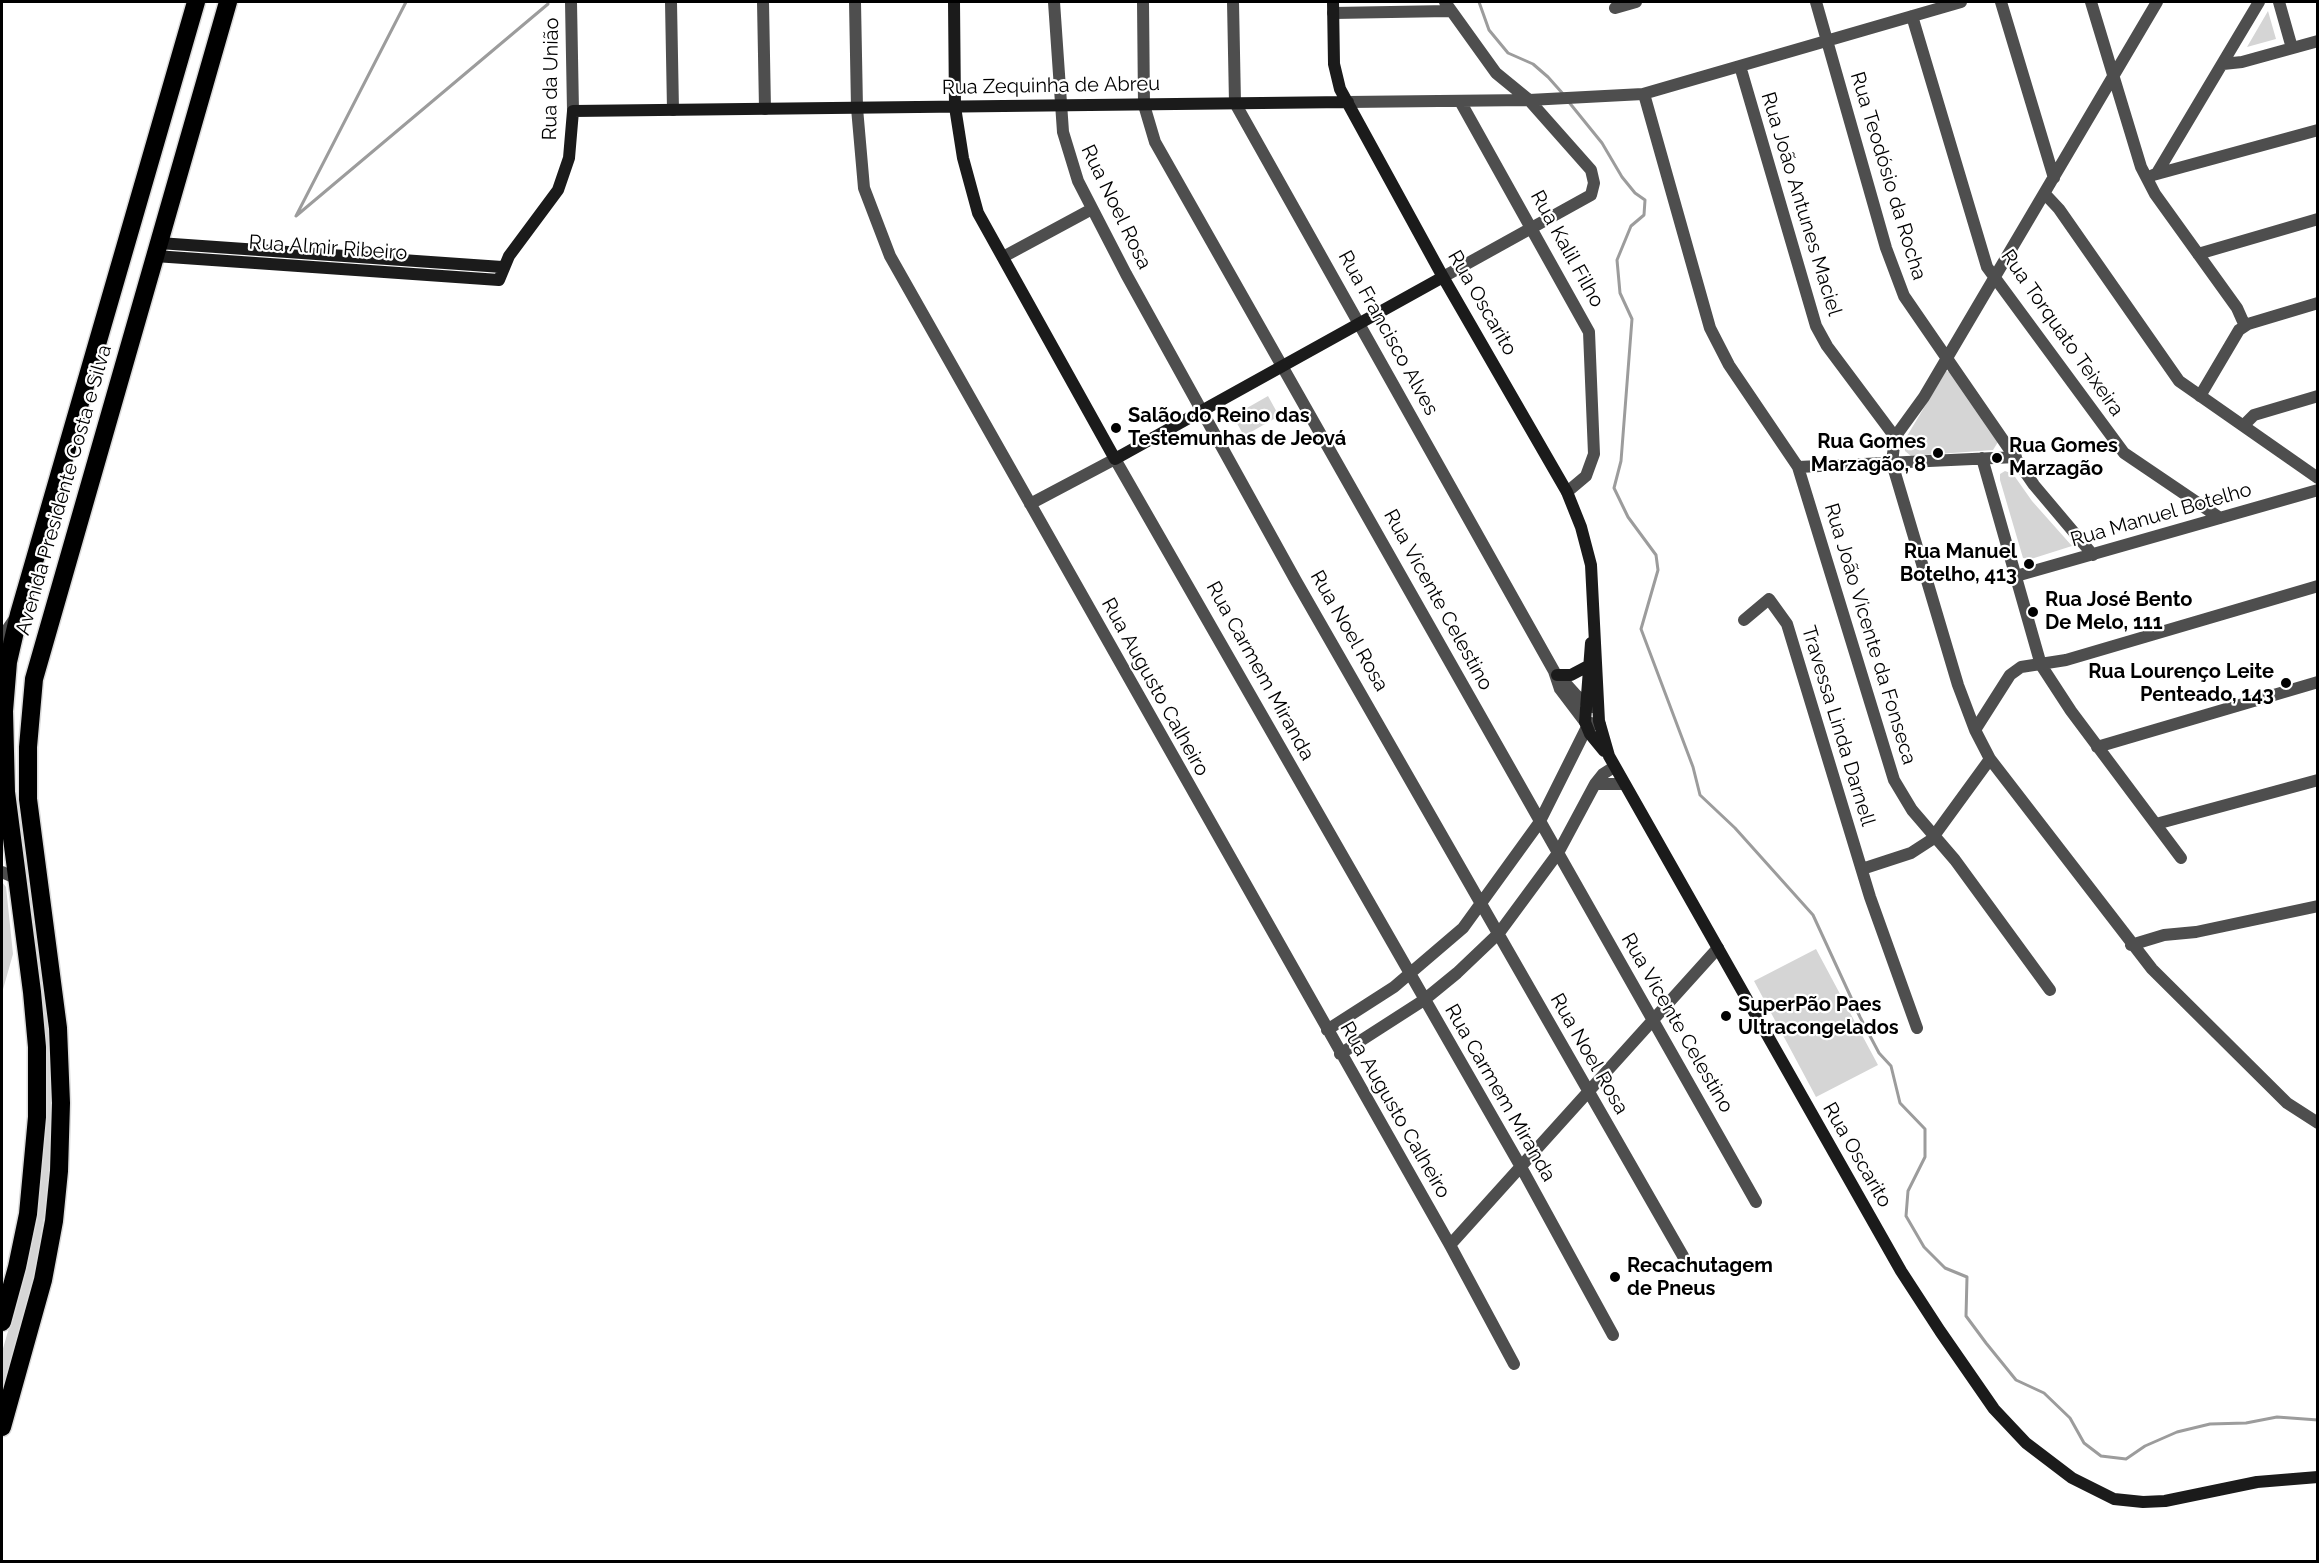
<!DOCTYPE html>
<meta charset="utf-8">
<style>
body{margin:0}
#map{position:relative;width:2319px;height:1563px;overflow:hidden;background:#fff;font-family:Raleway,sans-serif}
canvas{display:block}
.frame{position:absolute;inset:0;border:3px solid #000;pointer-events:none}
</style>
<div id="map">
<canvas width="2319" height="1563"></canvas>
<div class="frame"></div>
</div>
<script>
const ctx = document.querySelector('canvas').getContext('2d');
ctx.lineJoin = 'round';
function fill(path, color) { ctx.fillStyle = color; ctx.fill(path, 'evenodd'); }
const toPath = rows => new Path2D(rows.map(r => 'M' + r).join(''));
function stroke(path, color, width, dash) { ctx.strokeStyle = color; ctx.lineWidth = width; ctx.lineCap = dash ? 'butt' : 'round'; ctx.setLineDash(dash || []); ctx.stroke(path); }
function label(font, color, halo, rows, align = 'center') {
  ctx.font = font + ' Raleway,sans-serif'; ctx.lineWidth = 4.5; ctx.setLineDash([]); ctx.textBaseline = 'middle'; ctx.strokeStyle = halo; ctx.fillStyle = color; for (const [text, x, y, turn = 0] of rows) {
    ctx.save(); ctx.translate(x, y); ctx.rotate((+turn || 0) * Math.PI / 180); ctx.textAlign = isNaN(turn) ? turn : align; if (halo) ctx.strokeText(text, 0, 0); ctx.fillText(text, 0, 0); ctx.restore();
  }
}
fill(toPath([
 [2268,11,2276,39,2247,47],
 [1946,371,1950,372,1998,442,1993,450,1911,456,1905,451,1904,441],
 [1268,396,1279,416,1244,436,1233,416],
 [2005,471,2013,474,2032,501,2072,546,2031,559,2023,558,2000,480,2000,474],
 [23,823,49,1026,53,1087,51,1176,33,1283,2,1392,2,1352,17,1300,39,1184,20,834],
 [2,882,6,887,13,954,2,993],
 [1816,949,1878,1065,1816,1097,1754,981]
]), '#d5d5d5');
stroke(toPath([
 [406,2,296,216,548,4],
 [1479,2,1489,30,1508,53,1533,64,1548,77,1564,95],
 [1568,101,1602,143,1622,177,1635,193,1645,200,1644,215,1631,226,1617,260,1620,293,1632,319,1621,461,1614,488,1628,517,1656,555,1658,570,1641,629,1693,767,1700,795,1735,828,1813,915,1860,1017,1879,1053,1891,1066,1900,1103,1925,1129,1925,1157,1908,1191,1906,1216,1924,1247,1945,1268,1967,1277,1966,1316,1986,1343,2016,1380,2044,1393,2070,1418,2084,1443,2101,1456,2126,1459,2145,1446,2177,1432,2210,1424,2246,1423,2277,1417,2318,1420]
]), '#9c9c9c', 3);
const highway = toPath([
 [2,1322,17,1267,28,1214,37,1117,37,1047,32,992,6,792,4,711,8,662,19,614,196,2],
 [2,1427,43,1280,54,1221,59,1171,61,1103,58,1028,28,799,28,747,34,679,228,2]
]);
stroke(highway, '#dbdbdb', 21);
stroke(toPath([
 [571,2,573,111],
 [671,2,673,110],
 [763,2,765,109],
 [855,2,857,108,864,188,890,256,1450,1245,1514,1364],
 [1054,2,1063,132,1078,181,1126,274,1296,581,1683,1256],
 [1143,2,1144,105,1155,142,1756,1202],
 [1233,2,1235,103,1554,671,1560,689,1585,722,1600,725],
 [1816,2,1886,248,1904,296,2034,485,2093,555],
 [2001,2,2054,178],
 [2091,2,2141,167,2155,194,2237,308,2245,326],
 [2157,2,1924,397,1895,437,1892,463,1958,685,1975,730,1990,759,2152,969,2287,1103,2318,1123],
 [2279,2,2292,48],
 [1615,8,1636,2],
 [1333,13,1449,11],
 [1912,16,1987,267,2124,453,2220,518],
 [2223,64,2242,62,2318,41],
 [1740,66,1816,326,1827,346,1895,437],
 [1644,94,1710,328,1729,365,1798,467,1894,780,1912,810,1955,860,2050,990],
 [1460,101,1589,332,1594,454,1586,476,1567,492],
 [1348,102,1529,100,1643,94,1961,2],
 [2157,173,2259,2],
 [2153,175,2318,130],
 [2045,194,2059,209,2179,381,2318,478],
 [2198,254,2318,219],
 [1003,257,1092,209],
 [1443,277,1591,195,1594,183,1591,170,1529,100,1496,73,1445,2],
 [2200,396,2239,330,2248,324,2318,303],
 [2244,425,2254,415,2318,396],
 [1982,458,2041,665,2071,711,2181,858],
 [1798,467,2016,457],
 [1030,504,1115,459,1521,1167,1613,1335],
 [2016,576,2318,490],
 [1744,620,1769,599,1787,624,1870,897,1917,1028],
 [2,637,16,617],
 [1559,676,1576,695,1592,707],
 [1975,730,2010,675,2021,667,2066,660,2318,586],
 [2097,747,2318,682],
 [1595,784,1624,784],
 [2156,824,2318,780],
 [1862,869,1911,853,1931,840,1990,759],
 [2,872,18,879],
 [2131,945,2164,935,2196,932,2318,906],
 [1327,1030,1394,987,1463,928,1539,823,1587,727],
 [1340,1054,1424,1000,1457,973,1499,933,1558,853,1595,784,1603,774,1614,767],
 [1450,1245,1718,948]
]), '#4e4e4e', 12);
stroke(toPath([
 [954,2,955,107,963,158,978,213,1115,459,1443,277],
 [1333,2,1334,64,1340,89,1443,277,1567,492,1581,527,1591,565,1599,721,1609,756,1901,1271,1940,1331,1994,1409,2026,1443,2072,1478,2114,1499,2143,1502,2165,1501,2257,1482,2318,1477],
 [159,243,502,267],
 [155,256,499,280,509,256,558,190,569,158,573,111,1348,102],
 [1591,643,1585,722,1590,734,1604,751],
 [1557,675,1571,675,1588,666]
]), '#1b1b1b', 12);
stroke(highway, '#000', 18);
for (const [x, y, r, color] of [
 [1116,428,6,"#000"],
 [1938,453,6,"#000"],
 [1997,458,6,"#000"],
 [2029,564,6,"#000"],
 [2033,612,6,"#000"],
 [2286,683,6,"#000"],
 [1726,1016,6,"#000"],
 [1615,1277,6,"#000"]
]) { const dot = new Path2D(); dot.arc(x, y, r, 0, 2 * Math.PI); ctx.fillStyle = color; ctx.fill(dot); stroke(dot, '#fff', 2); }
label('20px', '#000', '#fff', [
 ["Rua da União",551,79,-89],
 ["Rua Zequinha de Abreu",1051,86,-1],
 ["Rua Teodósio da Rocha",1888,176,73],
 ["Rua João Antunes Maciel",1801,204,73],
 ["Rua Noel Rosa",1116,207,64],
 ["Rua Almir Ribeiro",328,248,4],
 ["Rua Kalil Filho",1567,249,61],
 ["Rua Oscarito",1482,303,60],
 ["Rua Francisco Alves",1388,333,61],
 ["Rua Torquato Teixeira",2062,333,55],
 ["Avenida Presidente Costa e Silva",64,490,-74],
 ["Rua Manuel Botelho",2161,515,-16],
 ["Rua Vicente Celestino",1438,600,61],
 ["Rua Noel Rosa",1349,631,60],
 ["Rua João Vicente da Fonseca",1870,634,73],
 ["Rua Carmem Miranda",1260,671,61],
 ["Rua Augusto Calheiro",1155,687,61],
 ["Travessa Linda Darnell",1838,726,73],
 ["Rua Vicente Celestino",1677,1023,60],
 ["Rua Noel Rosa",1589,1054,60],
 ["Rua Carmem Miranda",1500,1093,60],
 ["Rua Augusto Calheiro",1395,1110,60],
 ["Rua Oscarito",1857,1155,60]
]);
label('bold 20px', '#000', '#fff', [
 ["Salão do Reino das",1128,416],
 ["Testemunhas de Jeová",1128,439],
 ["Rua Gomes",1926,442,"right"],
 ["Marzagão, 8",1926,465,"right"],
 ["Rua Gomes",2009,446],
 ["Marzagão",2009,469],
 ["Rua Manuel",2017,552,"right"],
 ["Botelho, 413",2017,575,"right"],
 ["Rua José Bento",2045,600],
 ["De Melo, 111",2045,623],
 ["Rua Lourenço Leite",2274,672,"right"],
 ["Penteado, 143",2274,695,"right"],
 ["SuperPão Paes",1738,1005],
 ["Ultracongelados",1738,1028],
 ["Recachutagem",1627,1266],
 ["de Pneus",1627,1289]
], 'left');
</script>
